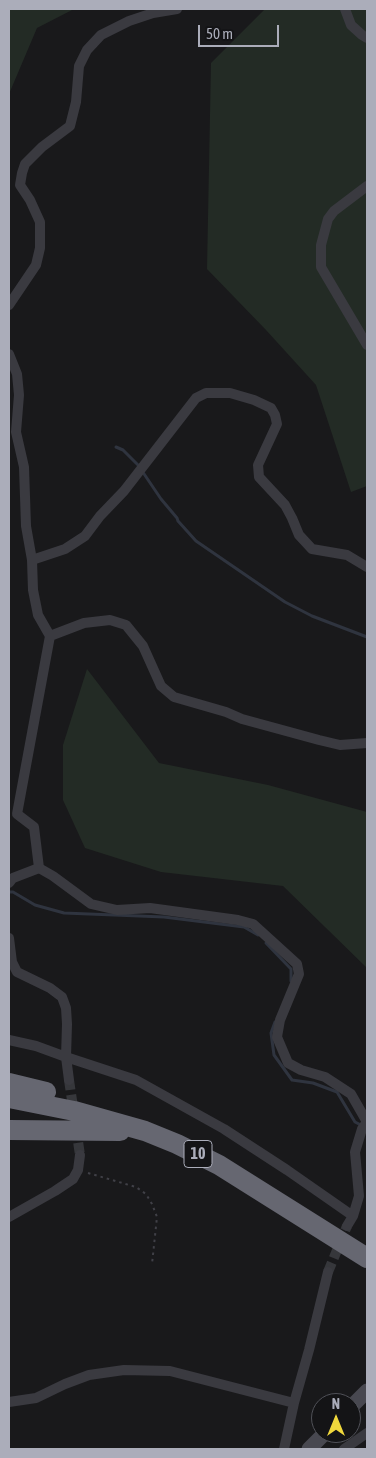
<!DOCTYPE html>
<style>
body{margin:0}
#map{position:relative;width:376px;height:1458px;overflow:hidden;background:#19191b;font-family:"Asap Condensed",sans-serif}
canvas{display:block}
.frame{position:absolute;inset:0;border:10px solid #abadba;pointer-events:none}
.north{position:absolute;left:311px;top:1393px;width:50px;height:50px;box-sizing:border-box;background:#141416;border:1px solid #505158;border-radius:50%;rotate:0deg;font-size:14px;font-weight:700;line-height:20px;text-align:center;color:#abadba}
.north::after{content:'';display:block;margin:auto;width:18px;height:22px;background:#f0d83c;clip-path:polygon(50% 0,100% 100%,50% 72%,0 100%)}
.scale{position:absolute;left:198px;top:25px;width:81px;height:22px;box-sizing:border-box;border:2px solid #abadba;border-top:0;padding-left:6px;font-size:15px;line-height:18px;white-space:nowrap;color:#abadba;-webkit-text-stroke:4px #141416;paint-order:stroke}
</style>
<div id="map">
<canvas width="376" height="1458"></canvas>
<div class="frame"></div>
<div class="north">N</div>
<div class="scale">50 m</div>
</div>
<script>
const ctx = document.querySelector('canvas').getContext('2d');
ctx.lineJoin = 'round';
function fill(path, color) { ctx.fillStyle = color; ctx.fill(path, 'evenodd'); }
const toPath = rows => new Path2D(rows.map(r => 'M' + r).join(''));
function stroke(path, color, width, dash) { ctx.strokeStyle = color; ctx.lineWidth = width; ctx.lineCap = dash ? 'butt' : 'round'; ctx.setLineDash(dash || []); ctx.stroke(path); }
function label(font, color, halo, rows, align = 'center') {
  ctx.font = font + ' "Asap Condensed",sans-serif'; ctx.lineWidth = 4; ctx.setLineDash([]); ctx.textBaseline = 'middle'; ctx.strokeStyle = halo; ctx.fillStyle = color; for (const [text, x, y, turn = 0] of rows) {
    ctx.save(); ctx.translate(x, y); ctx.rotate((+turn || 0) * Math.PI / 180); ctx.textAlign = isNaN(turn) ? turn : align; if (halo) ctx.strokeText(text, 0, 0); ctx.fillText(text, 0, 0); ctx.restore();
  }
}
fill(toPath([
 [9,9,74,9,37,28,9,94],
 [263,9,367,9,367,486,351,492,316,385,266,330,207,269,211,63,264,10],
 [87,669,159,763,268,785,367,812,367,968,283,886,161,872,85,848,63,800,63,745]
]), '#232b25');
stroke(toPath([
 [116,447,123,450,138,465,161,499,177,518,178,521,196,541,285,602,312,616,367,637],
 [9,892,13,892,35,905,64,913,164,917,244,927,258,935],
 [266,943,291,969,291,981],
 [275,1022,271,1033,274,1055,292,1080,313,1083,337,1092,355,1122,361,1125]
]), '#2f343f', 3);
stroke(toPath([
 [69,1080,74,1114],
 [76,1128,80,1155],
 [328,1272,347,1226]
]), '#36373b', 10, [10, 5]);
stroke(toPath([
 [88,1173,136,1187,146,1194,152,1204,157,1217,152,1264]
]), '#404047', 2, [2.5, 4]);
stroke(toPath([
 [345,9,351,25,362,35,367,38],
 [367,186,334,211,328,219,321,245,321,267,367,345],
 [9,305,36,265,40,248,40,222,30,200,20,185,22,173,25,164,42,147,70,126,76,102,79,66,87,50,101,35,129,21,153,13,177,9],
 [9,354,17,374,19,395,16,432,24,467,26,526,32,560,33,590,38,615,50,636,17,814,34,827,39,868],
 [32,560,65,549,85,536,100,516,124,491,196,398,206,393,230,393,254,400,271,408,275,415,277,424,258,465,259,477,285,505,292,518,299,535,312,549,347,555,367,567],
 [50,636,84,623,110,620,126,625,143,646,161,686,174,697,226,712,242,719,319,740,340,745,367,743],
 [39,868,53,876,91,904,117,910,150,908,238,920,253,924,297,964,299,974,280,1020,277,1037,288,1063,301,1070,325,1077,351,1094,367,1122],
 [9,883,13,878,39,868],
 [9,938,12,962,17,972,50,988,62,997,66,1008,67,1024,66,1057,69,1080],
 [9,1040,36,1046,66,1057,136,1080,224,1129,287,1170,353,1216],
 [9,1217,55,1191,73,1179,78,1170,80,1155],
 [347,1226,353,1216,359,1196,355,1152,362,1129,367,1122],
 [9,1402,36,1398,65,1384,89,1375,124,1370,170,1371,294,1403],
 [284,1449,294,1403,309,1350,328,1272],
 [344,1449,367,1433]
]), '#3a3a40', 10);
stroke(toPath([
 [351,1407,367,1391],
 [309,1449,325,1433]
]), '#484850', 15);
stroke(toPath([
 [9,1083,46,1092],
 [9,1098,74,1111,145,1131,177,1144,219,1165,367,1258],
 [9,1130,120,1131]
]), '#666771', 20);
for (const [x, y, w] of [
 [198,1154,28]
]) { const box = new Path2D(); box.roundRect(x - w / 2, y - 13.5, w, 27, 4); ctx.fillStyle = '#141416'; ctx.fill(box); stroke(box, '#abadba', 1); }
label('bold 16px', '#abadba', null, [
 ["10",198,1154]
]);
</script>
